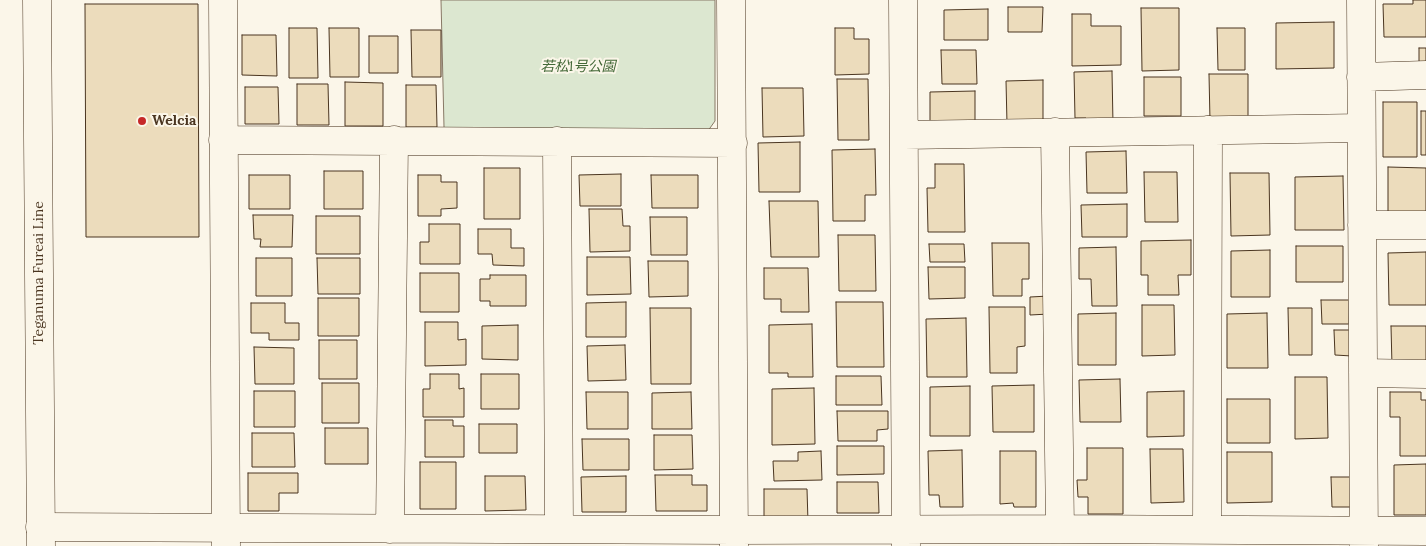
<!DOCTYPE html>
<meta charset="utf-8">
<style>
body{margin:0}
canvas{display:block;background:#fbf6e9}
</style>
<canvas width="1426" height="546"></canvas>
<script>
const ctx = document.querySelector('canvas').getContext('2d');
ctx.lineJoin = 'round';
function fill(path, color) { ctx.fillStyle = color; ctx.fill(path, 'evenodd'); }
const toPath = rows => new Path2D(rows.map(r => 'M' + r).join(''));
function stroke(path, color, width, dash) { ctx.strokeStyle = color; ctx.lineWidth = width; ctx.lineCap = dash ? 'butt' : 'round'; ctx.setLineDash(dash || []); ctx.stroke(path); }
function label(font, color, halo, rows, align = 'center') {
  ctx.font = font + ' Lora,"Noto Sans JP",serif'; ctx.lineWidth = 4; ctx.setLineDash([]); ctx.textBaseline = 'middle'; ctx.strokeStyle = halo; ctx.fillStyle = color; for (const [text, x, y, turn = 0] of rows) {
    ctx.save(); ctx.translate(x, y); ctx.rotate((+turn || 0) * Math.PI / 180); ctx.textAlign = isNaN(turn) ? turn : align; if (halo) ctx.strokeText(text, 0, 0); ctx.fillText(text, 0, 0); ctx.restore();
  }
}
const green = toPath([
 [441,0,715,0,715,121,705,135,445,133,444,127,441,0]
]);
fill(green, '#dce7d0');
stroke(green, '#887966', 1);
const building = toPath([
 [1413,0,1426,0,1426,37,1384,37,1383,4,1413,4,1413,0],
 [85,4,198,4,199,237,86,237,85,4],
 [1008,7,1043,7,1042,32,1008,32,1008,7],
 [1141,8,1179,8,1179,70,1142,71,1141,8],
 [988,9,988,40,944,40,944,10,988,9],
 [1072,14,1091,14,1091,26,1121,26,1121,65,1072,66,1072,14],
 [1334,22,1334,68,1276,69,1276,23,1334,22],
 [289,28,317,28,318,78,289,78,289,28],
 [329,28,359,28,359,77,330,77,329,28],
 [835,28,854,28,854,39,869,39,869,74,835,75,835,28],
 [1217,28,1245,28,1245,70,1218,70,1217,28],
 [411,30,441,30,441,77,412,77,411,30],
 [242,35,276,35,277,76,242,75,242,35],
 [369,36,398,36,398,73,369,73,369,36],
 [1419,48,1426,48,1426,67,1419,67,1419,48],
 [941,50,976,50,977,84,942,84,941,50],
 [1112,71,1113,124,1086,124,1086,118,1075,118,1074,72,1112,71],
 [1209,74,1248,74,1248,121,1210,121,1209,74],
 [1144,77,1181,77,1181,116,1144,116,1144,77],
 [837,79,868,79,869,140,838,140,837,79],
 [1043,80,1043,124,1007,124,1006,81,1043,80],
 [345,82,383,83,383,126,345,126,345,82],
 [297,84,328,84,329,125,297,125,297,84],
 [406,85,436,85,437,127,406,127,406,85],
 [245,87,278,87,279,124,245,124,245,87],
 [762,88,803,88,804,136,763,137,762,88],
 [975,91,975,126,930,126,930,92,975,91],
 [1383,102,1417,102,1417,157,1383,157,1383,102],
 [1421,111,1426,111,1426,155,1421,155,1421,111],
 [800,142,800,192,759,192,758,143,800,142],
 [875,149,876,195,865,195,865,221,833,221,832,150,875,149],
 [1126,151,1127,193,1087,193,1086,152,1126,151],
 [935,164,964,164,965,232,928,232,927,188,935,188,935,164],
 [1388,167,1426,168,1426,214,1388,214,1388,167],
 [484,168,520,168,520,219,484,219,484,168],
 [324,171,363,171,363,209,324,209,324,171],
 [1144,172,1177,172,1178,222,1145,222,1144,172],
 [1230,173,1269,173,1270,235,1231,236,1230,173],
 [621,174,621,206,580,206,579,175,621,174],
 [249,175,290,175,290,209,249,209,249,175],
 [418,175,441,175,441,182,457,182,457,208,441,209,441,216,418,216,418,175],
 [651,175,698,175,698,208,652,208,651,175],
 [1343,176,1344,230,1295,230,1295,177,1343,176],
 [769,201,818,201,819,257,771,257,769,201],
 [1127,204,1127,237,1082,237,1081,205,1127,204],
 [589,209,622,209,623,226,630,226,630,251,590,252,589,209],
 [253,215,293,215,292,247,260,247,261,239,254,239,253,215],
 [316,216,360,216,360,254,316,254,316,216],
 [650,217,687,217,687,255,651,255,650,217],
 [429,224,460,224,460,264,420,264,420,242,429,242,429,224],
 [478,229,511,229,511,248,524,248,524,266,493,265,492,254,478,254,478,229],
 [838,235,875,235,876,291,839,291,838,235],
 [1191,240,1191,275,1178,275,1179,295,1148,295,1148,275,1141,275,1141,241,1191,240],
 [992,243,1029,243,1029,279,1022,279,1022,296,993,296,992,243],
 [929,244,964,244,965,262,930,262,929,244],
 [1296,246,1343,246,1343,282,1296,282,1296,246],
 [1116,247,1117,306,1092,306,1091,279,1079,279,1079,248,1116,247],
 [1270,250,1270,297,1231,297,1231,251,1270,250],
 [1426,252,1426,305,1389,305,1388,253,1426,252],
 [587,257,630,257,631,294,587,295,587,257],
 [256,258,292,258,292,296,256,296,256,258],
 [317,258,360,258,360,294,318,294,317,258],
 [648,261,688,261,688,296,649,297,648,261],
 [928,267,965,267,965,298,929,299,928,267],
 [764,268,808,268,809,312,781,312,781,299,764,299,764,268],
 [420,273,459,273,459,312,420,312,420,273],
 [490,275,526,275,526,306,490,306,490,301,480,301,480,279,490,279,490,275],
 [1049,296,1049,314,1030,315,1030,297,1049,296],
 [318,298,359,298,359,336,318,336,318,298],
 [1321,300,1349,300,1349,324,1322,324,1321,300],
 [626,302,626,337,586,337,586,303,626,302],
 [836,302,883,302,884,367,837,367,836,302],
 [251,303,285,303,285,323,299,323,299,340,269,340,269,333,251,333,251,303],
 [1142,305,1174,305,1175,355,1142,356,1142,305],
 [989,307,1025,307,1025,346,1017,347,1017,373,990,373,989,307],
 [650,308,691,308,691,384,651,384,650,308],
 [1288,308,1312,308,1312,355,1289,355,1288,308],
 [1116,313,1116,365,1078,365,1078,314,1116,313],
 [1267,313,1268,368,1227,368,1227,314,1267,313],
 [966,318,967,377,927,377,926,319,966,318],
 [425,322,458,322,458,340,466,339,466,365,425,366,425,322],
 [812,324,813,377,788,377,788,373,769,373,769,325,812,324],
 [518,325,518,360,482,359,482,326,518,325],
 [1391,326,1426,326,1426,366,1392,366,1391,326],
 [1334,330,1352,330,1352,356,1335,355,1334,330],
 [319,340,357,340,357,379,319,379,319,340],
 [625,345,626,380,588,381,587,346,625,345],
 [254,347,294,348,294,384,255,384,254,347],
 [430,374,459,374,459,389,464,388,464,417,423,417,423,389,430,389,430,374],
 [481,374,519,374,519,409,481,409,481,374],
 [836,376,881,376,882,405,836,405,836,376],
 [1295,377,1327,377,1328,438,1295,439,1295,377],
 [1120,379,1121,422,1080,422,1079,380,1120,379],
 [322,383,359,383,359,423,322,423,322,383],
 [1034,385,1034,432,993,432,992,386,1034,385],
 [970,386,970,436,930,436,930,387,970,386],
 [814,388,815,444,772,445,772,389,814,388],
 [254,391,295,391,295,427,254,427,254,391],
 [1184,391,1184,436,1147,437,1147,392,1184,391],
 [586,392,628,392,628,429,587,429,586,392],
 [691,392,692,429,652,429,652,393,691,392],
 [1390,392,1421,392,1421,400,1426,400,1426,456,1400,456,1400,417,1390,417,1390,392],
 [1227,399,1270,399,1270,443,1227,443,1227,399],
 [837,411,888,411,888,429,877,430,877,441,838,441,837,411],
 [425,420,453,420,453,426,464,426,464,457,425,457,425,420],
 [479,424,517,424,517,453,479,453,479,424],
 [325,428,368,428,368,464,325,464,325,428],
 [252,433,294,433,295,467,252,467,252,433],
 [654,435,692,435,693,469,654,470,654,435],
 [582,439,629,439,629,470,583,470,582,439],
 [837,446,884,446,884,474,837,475,837,446],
 [1087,448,1123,448,1123,514,1088,514,1088,497,1078,497,1077,480,1087,480,1087,448],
 [1150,449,1183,449,1184,502,1151,503,1150,449],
 [962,450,963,507,940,507,939,495,929,495,928,451,962,450],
 [821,451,822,480,774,481,773,461,798,461,798,452,821,451],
 [1000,451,1036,451,1036,507,1014,507,1013,503,1000,504,1000,451],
 [1227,452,1272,452,1272,502,1227,503,1227,452],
 [420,462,456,462,456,509,420,509,420,462],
 [1426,464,1426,515,1394,515,1394,465,1426,464],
 [248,473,298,473,298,493,279,493,279,511,248,511,248,473],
 [655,475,692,475,692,485,707,485,707,511,656,511,655,475],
 [485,476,525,476,526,510,485,511,485,476],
 [626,476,626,512,582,512,581,477,626,476],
 [1331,477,1354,477,1354,507,1332,507,1331,477],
 [837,482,878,482,879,513,837,513,837,482],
 [764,489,807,489,808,522,764,517,764,489]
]);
fill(building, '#ecdcbc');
stroke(building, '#4a3520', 1);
const street = toPath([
 [223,0,226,546],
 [731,0,734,546],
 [903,0,906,546],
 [1361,0,1364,546],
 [1361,77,1426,75],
 [1055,132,1060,529],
 [904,135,1361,128],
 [223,140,733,143],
 [557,141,559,529],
 [1362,225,1426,225],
 [1363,373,1426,374],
 [40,527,734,530,1060,529,1426,531],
 [390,529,394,140],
 [1207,530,1208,130]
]);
const secondary = toPath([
 [37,0,41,546]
]);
stroke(street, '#4a3520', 29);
stroke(secondary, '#4a3520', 29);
stroke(street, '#fbf6e9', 28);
stroke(secondary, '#fbf6e9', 28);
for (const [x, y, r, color] of [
 [142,121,5,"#c62828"]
]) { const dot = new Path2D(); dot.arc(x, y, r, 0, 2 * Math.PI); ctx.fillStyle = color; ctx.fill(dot); stroke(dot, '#fbf6e9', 2); }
label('italic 14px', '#436837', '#fbf6e9', [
 ["若松1号公園",578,67]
]);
label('bold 14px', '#4a3520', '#fbf6e9', [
 ["Welcia",152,121]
], 'left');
label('14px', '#4a3520', '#fbf6e9', [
 ["Teganuma Fureai Line",39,273,-90]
]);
</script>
